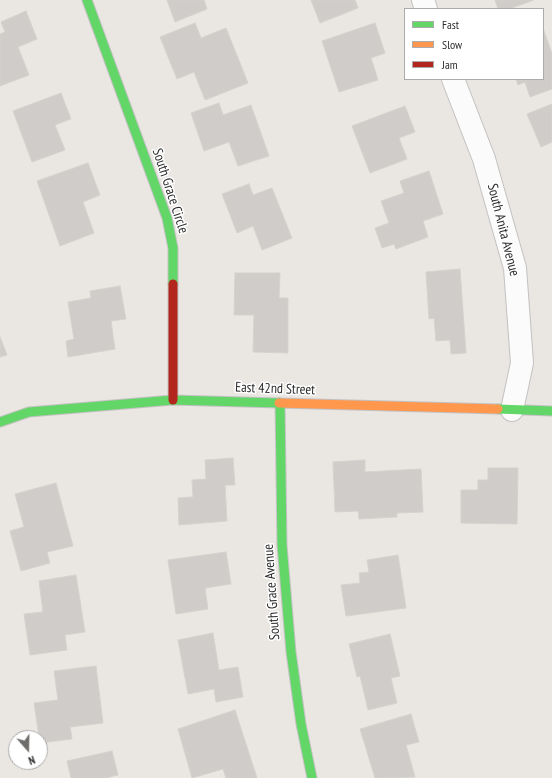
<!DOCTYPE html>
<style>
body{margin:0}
#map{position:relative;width:552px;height:778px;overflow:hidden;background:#eae6e2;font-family:"PT Sans Narrow",sans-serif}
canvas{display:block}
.legend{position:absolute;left:404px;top:8px;width:140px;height:72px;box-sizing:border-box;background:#fff;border:1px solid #ababab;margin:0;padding:5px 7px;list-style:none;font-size:12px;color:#2c2c2c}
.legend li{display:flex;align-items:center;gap:8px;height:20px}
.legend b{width:20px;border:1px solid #ababab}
.north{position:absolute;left:8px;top:730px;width:40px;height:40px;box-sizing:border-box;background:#fff;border:1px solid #ababab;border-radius:50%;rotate:160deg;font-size:11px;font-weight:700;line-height:16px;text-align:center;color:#2c2c2c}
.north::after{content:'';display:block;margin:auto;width:14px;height:18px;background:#6e6d6c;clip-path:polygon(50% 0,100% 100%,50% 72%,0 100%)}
</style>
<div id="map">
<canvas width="552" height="778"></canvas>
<ul class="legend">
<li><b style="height:5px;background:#63d668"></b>Fast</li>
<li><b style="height:5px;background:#ff974d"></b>Slow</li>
<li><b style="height:5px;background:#b3261e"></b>Jam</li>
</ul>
<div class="north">N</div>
</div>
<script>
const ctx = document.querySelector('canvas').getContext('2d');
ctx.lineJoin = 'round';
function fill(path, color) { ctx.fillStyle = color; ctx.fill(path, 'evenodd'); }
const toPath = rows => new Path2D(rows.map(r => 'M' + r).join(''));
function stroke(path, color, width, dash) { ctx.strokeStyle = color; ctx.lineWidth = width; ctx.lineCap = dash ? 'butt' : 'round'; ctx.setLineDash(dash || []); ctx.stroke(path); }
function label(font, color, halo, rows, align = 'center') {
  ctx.font = font + ' "PT Sans Narrow",sans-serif'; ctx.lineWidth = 3; ctx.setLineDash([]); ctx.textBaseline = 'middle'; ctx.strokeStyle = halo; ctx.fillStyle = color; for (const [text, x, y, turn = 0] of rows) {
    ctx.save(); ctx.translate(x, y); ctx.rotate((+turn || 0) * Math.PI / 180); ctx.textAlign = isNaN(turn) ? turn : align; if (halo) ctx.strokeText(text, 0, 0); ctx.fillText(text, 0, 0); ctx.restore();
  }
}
const building = toPath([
 [167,0,204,0,207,9,175,22,167,0],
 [311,0,355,0,358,8,320,23,311,0],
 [495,0,534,0,509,9,498,9,495,0],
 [26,11,37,39,18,47,29,75,0,86,0,34,5,32,1,22,26,11],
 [195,23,201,38,226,28,248,83,205,100,194,72,177,79,160,37,195,23],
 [375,23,385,53,371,58,378,80,339,92,322,41,375,23],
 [543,28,552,54,552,89,530,97,525,82,518,85,516,79,543,79,543,28],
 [61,93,71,119,55,125,65,150,32,162,13,111,61,93],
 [219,103,223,115,251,105,269,156,238,166,229,142,204,151,191,113,219,103],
 [552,104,552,142,541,147,527,114,552,104],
 [405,106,415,132,399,138,407,159,370,173,352,126,405,106],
 [88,163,100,195,83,202,94,233,60,246,37,181,88,163],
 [429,171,443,214,423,221,428,237,396,249,394,244,382,248,375,228,389,223,381,201,404,193,400,181,429,171],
 [249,184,253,195,272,188,292,238,262,250,253,226,237,233,222,194,249,184],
 [460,269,466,353,451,354,450,340,436,341,434,318,429,319,426,272,460,269],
 [235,273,280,273,279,298,288,298,288,353,253,352,254,315,234,315,235,273],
 [120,286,126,319,111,321,115,349,68,357,66,341,74,339,68,302,91,298,90,291,120,286],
 [0,337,7,355,0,357,0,337],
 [233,458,235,485,225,485,227,521,179,525,178,498,193,497,192,480,206,479,205,460,233,458],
 [365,460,365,472,421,469,423,512,397,513,397,517,359,519,358,511,335,512,333,462,365,460],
 [488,468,518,468,517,524,461,523,461,490,478,490,478,480,488,480,488,468],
 [56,483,73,546,47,552,50,563,21,571,10,531,24,527,15,494,56,483],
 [226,552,231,584,205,588,208,609,176,614,168,560,226,552],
 [398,555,406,608,346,616,341,585,360,583,359,573,369,572,367,560,398,555],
 [76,575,85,632,65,635,67,650,30,655,24,614,43,612,39,581,76,575],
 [213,633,219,670,238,667,243,697,216,702,214,689,188,694,178,640,213,633],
 [390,634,400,676,391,678,397,703,368,710,360,676,357,677,349,644,390,634],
 [96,666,103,723,70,727,72,739,40,743,34,703,58,700,54,671,96,666],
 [235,710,257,778,226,778,223,769,192,778,178,729,235,710],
 [411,714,419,742,406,745,415,777,375,778,360,729,411,714],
 [112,751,118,775,109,777,109,778,71,778,67,761,112,751]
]);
fill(building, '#cfccc9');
stroke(building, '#d5d2ce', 1);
const street = toPath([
 [423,0,426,9],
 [453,79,484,159,515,268,522,363,512,410]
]);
const fast = toPath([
 [87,0,167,218,173,248,173,284],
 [280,403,282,545,291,652,301,724,312,778],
 [498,409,552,411],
 [0,422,29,412,173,400,279,403]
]);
const slow = toPath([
 [279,403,498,409]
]);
const jam = toPath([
 [173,284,173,400]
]);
stroke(street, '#c3c2c3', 24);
stroke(fast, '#c3c2c3', 11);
stroke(slow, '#c3c2c3', 11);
stroke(jam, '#c3c2c3', 11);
stroke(street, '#fcfbfb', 22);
stroke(fast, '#63d668', 9);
stroke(slow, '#ff974d', 9);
stroke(jam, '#b3261e', 9);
label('14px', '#2c2c2c', '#fff', [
 ["South Grace Circle",170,191,72],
 ["South Anita Avenue",503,230,76],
 ["East 42nd Street",275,389,2],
 ["South Grace Avenue",272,592,-94]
]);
</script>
